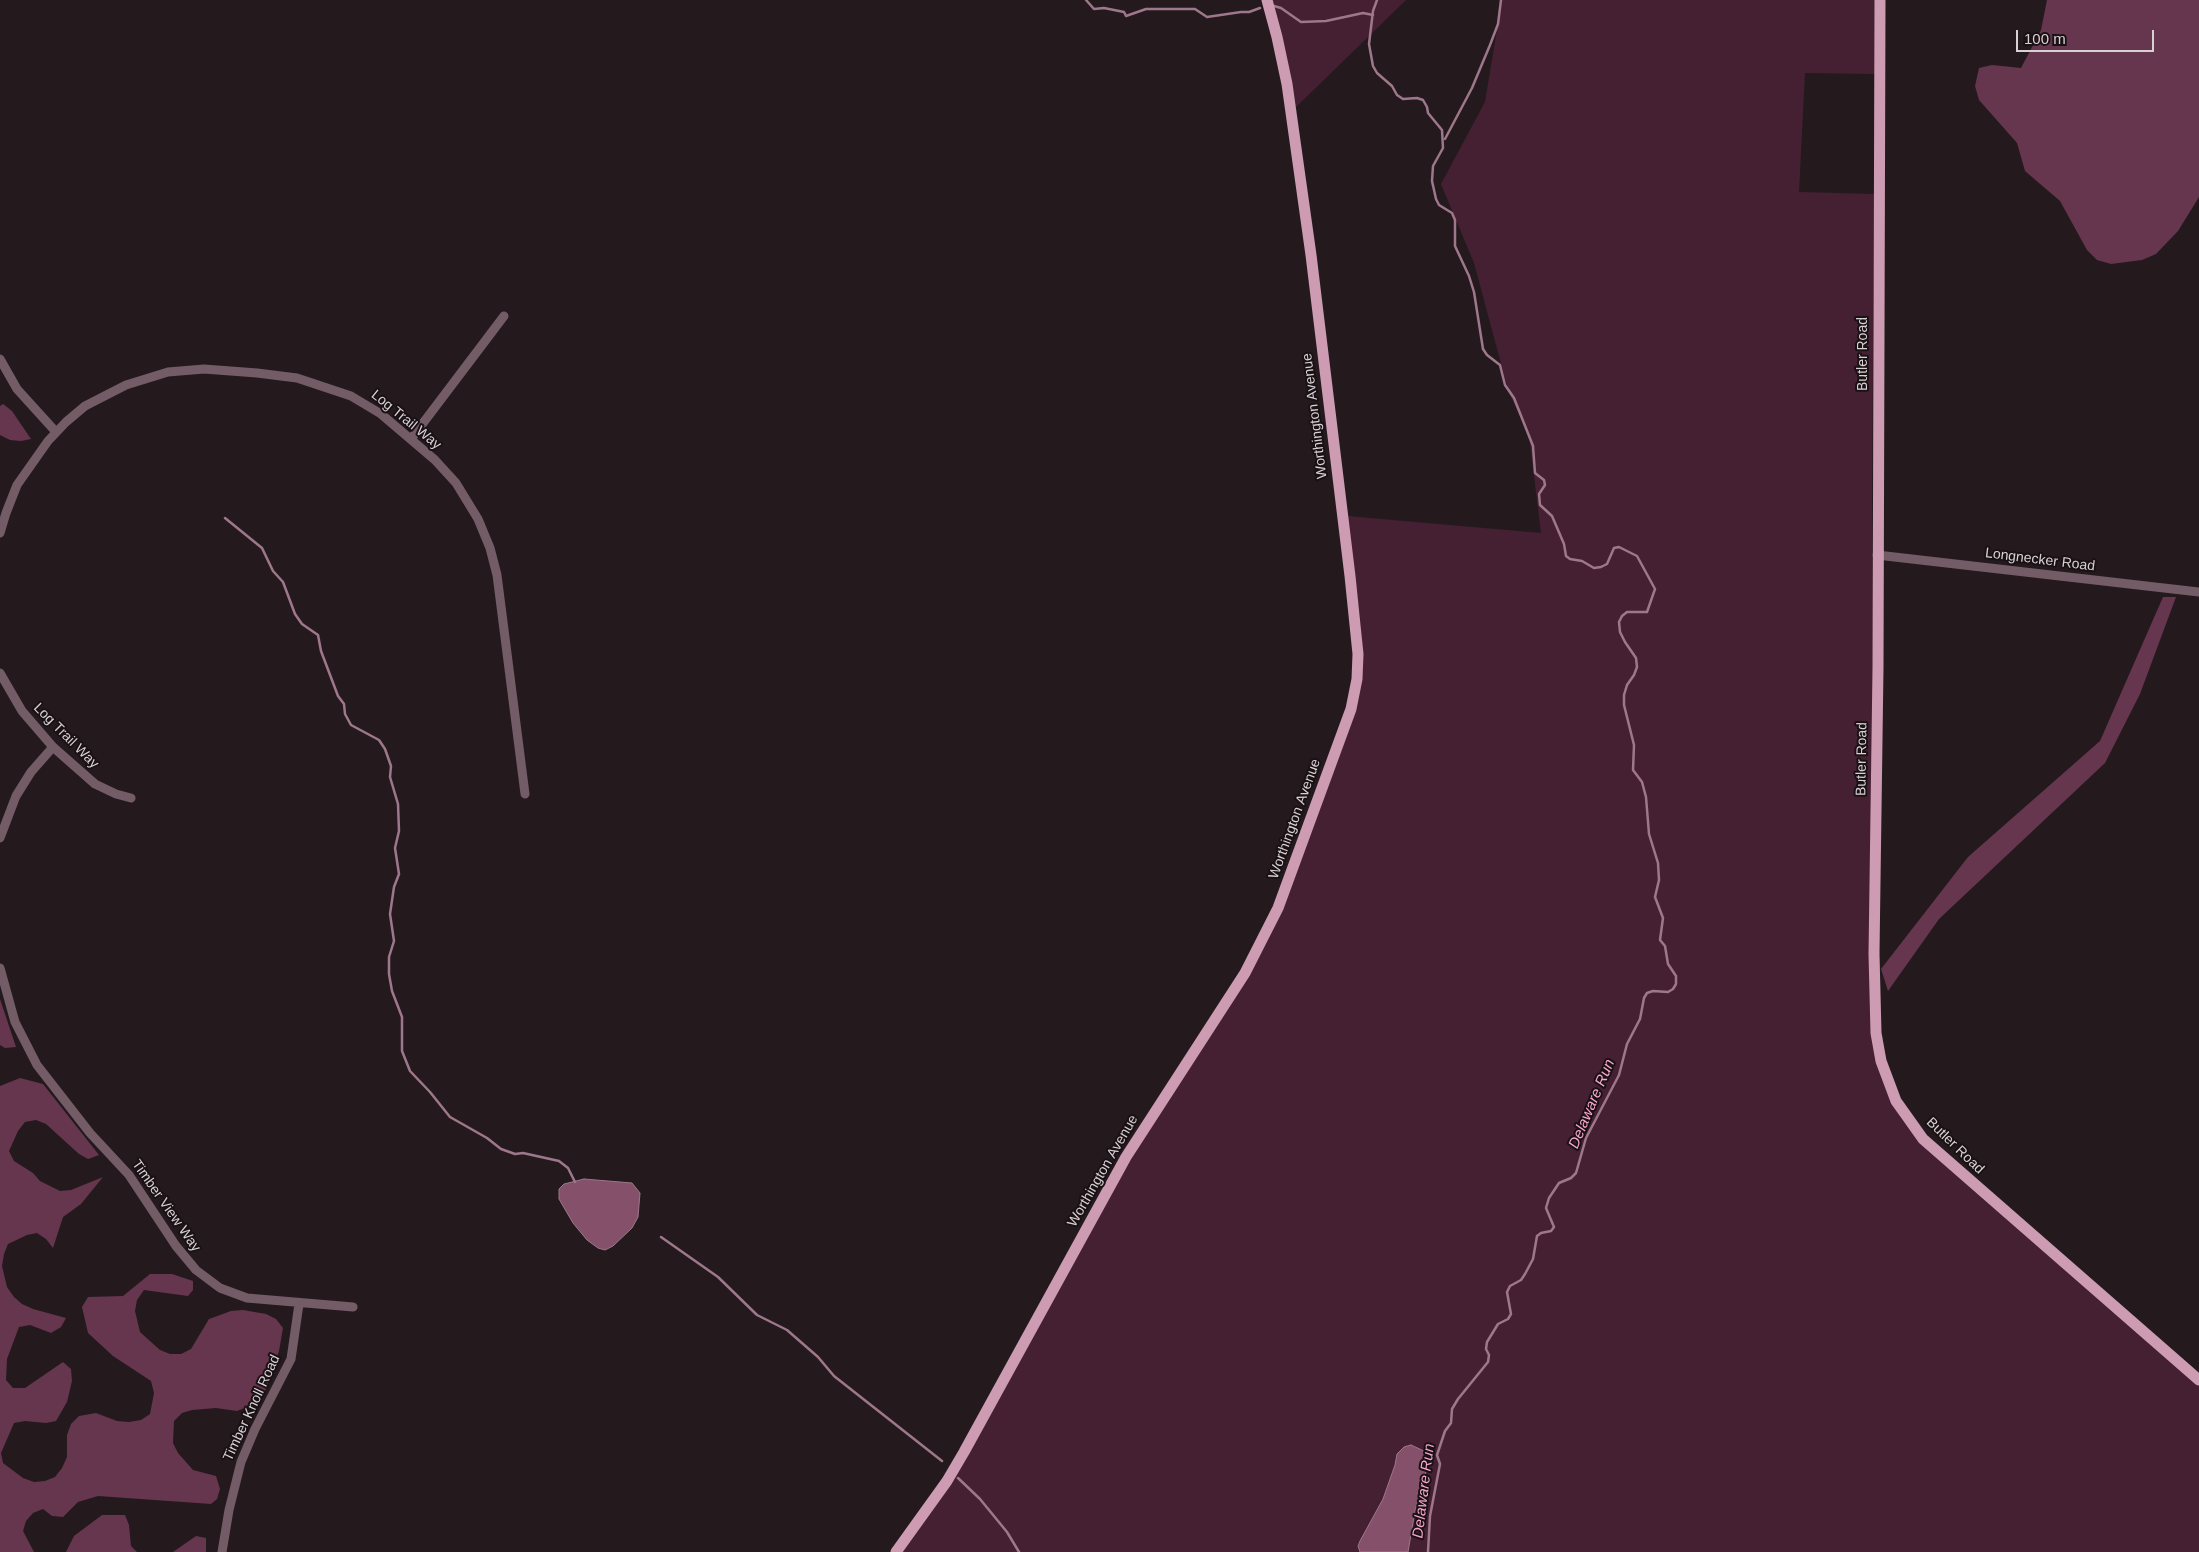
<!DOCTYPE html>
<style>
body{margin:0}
#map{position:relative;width:2199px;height:1552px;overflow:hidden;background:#241a1e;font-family:Helvetica,sans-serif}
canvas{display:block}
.scale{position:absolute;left:2016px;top:30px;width:138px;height:22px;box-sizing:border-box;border:2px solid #d8d1d4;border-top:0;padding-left:6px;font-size:15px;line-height:18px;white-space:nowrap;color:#d8d1d4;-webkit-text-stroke:4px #1a1115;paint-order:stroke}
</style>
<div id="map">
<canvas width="2199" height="1552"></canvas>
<div class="scale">100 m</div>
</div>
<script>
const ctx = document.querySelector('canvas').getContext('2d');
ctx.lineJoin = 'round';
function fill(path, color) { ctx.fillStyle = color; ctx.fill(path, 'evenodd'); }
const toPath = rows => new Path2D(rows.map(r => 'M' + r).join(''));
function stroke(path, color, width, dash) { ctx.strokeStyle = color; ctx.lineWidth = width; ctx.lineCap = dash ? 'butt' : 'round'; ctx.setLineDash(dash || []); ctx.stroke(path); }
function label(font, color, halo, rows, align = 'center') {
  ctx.font = font + ' Helvetica,sans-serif'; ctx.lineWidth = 4; ctx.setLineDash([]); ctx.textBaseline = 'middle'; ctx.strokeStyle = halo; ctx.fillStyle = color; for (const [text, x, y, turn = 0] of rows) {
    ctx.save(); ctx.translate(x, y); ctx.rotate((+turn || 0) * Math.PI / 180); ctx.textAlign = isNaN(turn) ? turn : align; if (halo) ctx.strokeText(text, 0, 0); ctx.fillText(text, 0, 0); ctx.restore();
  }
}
fill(toPath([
 [1270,0,1406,0,1295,108],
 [1502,0,1876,0,1875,74,1805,73,1799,192,1874,194,1872,506,1874,690,1870,1008,1886,1090,1901,1118,1922,1145,2199,1382,2199,1552,901,1552,1114,1188,1268,933,1362,664,1361,626,1347,516,1541,533,1529,435,1509,393,1474,263,1441,184,1485,102]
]), '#452033');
fill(toPath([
 [2047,0,2199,0,2199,197,2178,231,2156,254,2142,260,2111,264,2097,260,2087,250,2060,201,2025,171,2017,143,1979,100,1975,86,1979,68,1992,65,2021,68,2041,30],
 [3,404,12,411,31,439,21,441,10,440,0,435,0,406],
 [2163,597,2176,597,2140,694,2105,763,1939,919,1888,991,1881,969,1968,857,2100,741],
 [0,999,16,1047,5,1048,0,1045],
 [20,1078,43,1084,99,1155,88,1159,79,1154,46,1124,36,1120,25,1122,18,1131,9,1151,14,1161,33,1173,40,1181,60,1191,71,1190,103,1177,81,1204,63,1217,53,1248,46,1239,37,1233,27,1235,8,1244,4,1254,2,1266,7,1287,14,1297,22,1304,33,1309,66,1318,61,1327,51,1333,30,1325,19,1327,7,1359,6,1380,13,1388,25,1388,63,1362,71,1369,72,1381,67,1402,56,1421,46,1423,25,1421,14,1423,1,1453,3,1463,23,1478,34,1482,45,1481,55,1477,62,1468,67,1457,67,1435,71,1424,79,1416,96,1413,117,1421,129,1422,141,1420,150,1414,154,1393,151,1381,113,1356,88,1333,82,1307,88,1297,123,1296,150,1274,172,1274,193,1281,193,1290,188,1296,144,1290,137,1300,135,1311,140,1332,160,1350,170,1354,181,1354,191,1349,209,1319,231,1311,243,1310,266,1314,276,1319,283,1328,279,1351,264,1394,257,1403,237,1411,216,1408,192,1410,182,1413,174,1421,173,1443,178,1453,193,1470,216,1476,220,1489,217,1499,211,1504,98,1496,78,1502,63,1517,52,1516,43,1509,33,1513,26,1521,23,1531,34,1552,0,1552,0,1086],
 [102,1515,125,1515,129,1525,131,1546,137,1552,66,1552,74,1536],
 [196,1536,206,1538,206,1552,173,1552]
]), '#66354e');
const water = toPath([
 [584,1179,632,1183,640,1193,638,1217,632,1228,613,1246,605,1250,598,1248,587,1240,573,1223,559,1199,559,1189,564,1184,584,1179],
 [1411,1445,1424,1451,1428,1458,1427,1468,1415,1511,1408,1552,1360,1552,1358,1546,1360,1541,1383,1499,1395,1465,1397,1454,1404,1447,1411,1445]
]);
fill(water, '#85506a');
stroke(water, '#9e778a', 1);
stroke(toPath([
 [1086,0,1094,9,1104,8,1124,12,1126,16,1146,9,1195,9,1207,17,1241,12,1249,12,1260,8],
 [1377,0,1373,11,1369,44,1373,66,1377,73,1392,86,1397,95,1403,99,1417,98,1423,100,1427,107,1428,113,1442,130,1443,148,1433,166,1432,181,1436,199,1439,205,1452,213,1455,220,1455,246,1469,276,1474,292,1483,349,1487,355,1500,365,1505,385,1514,398,1533,446,1535,473,1544,480,1545,485,1539,494,1540,505,1552,516,1564,544,1566,556,1570,559,1582,561,1594,568,1601,567,1607,564,1614,548,1619,547,1637,556,1655,589,1647,612,1627,612,1622,616,1619,622,1620,632,1625,642,1636,658,1637,667,1634,675,1627,685,1624,695,1624,705,1634,745,1633,770,1642,782,1646,797,1649,834,1658,863,1659,880,1655,897,1663,918,1660,940,1665,946,1668,964,1676,976,1676,984,1673,989,1668,992,1653,991,1647,993,1644,998,1640,1019,1627,1044,1619,1075,1586,1138,1576,1173,1571,1178,1559,1183,1549,1198,1546,1208,1554,1227,1551,1231,1541,1233,1537,1236,1533,1259,1525,1274,1521,1280,1510,1286,1507,1292,1511,1314,1508,1319,1498,1324,1487,1342,1486,1349,1489,1355,1488,1362,1458,1399,1452,1409,1451,1423,1445,1431,1437,1455,1440,1464,1430,1516,1428,1552],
 [1274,6,1281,8,1301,22,1326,21,1363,13,1373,15],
 [1445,139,1472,88,1490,45,1498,24,1501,0],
 [225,518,262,548,273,571,283,582,295,614,302,624,318,635,321,651,338,696,344,704,345,714,351,725,379,740,385,749,391,766,390,777,398,804,399,831,395,848,399,874,394,887,390,914,394,941,389,957,389,974,392,991,402,1017,402,1051,410,1071,430,1092,450,1117,487,1138,501,1149,515,1154,523,1153,559,1161,568,1168,575,1182],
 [661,1237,718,1277,757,1315,787,1330,818,1357,834,1376,942,1461],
 [958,1478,980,1499,1007,1532,1019,1552]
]), '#9e778a', 2.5);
stroke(toPath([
 [0,359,17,389,56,432],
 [411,439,504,316],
 [0,533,6,513,17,485,48,441,66,422,85,406,126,385,168,372,204,369,257,373,297,378,351,396,381,414,435,460,456,483,478,519,490,548,497,575,525,794],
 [1877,555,2199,592],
 [0,673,22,711,53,747,95,784,116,794,131,798],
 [0,838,16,796,31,772,53,747],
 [0,968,15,1022,37,1065,90,1133,129,1175,176,1246,196,1270,220,1288,247,1298,353,1307],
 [222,1552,229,1510,241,1462,255,1429,291,1359,299,1304]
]), '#745c67', 9);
stroke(toPath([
 [1880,0,1878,668,1874,954,1876,1033,1881,1061,1896,1101,1923,1139,2199,1380],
 [896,1552,947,1481,964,1452,1126,1157,1245,973,1278,908,1351,709,1357,679,1358,654,1350,576,1311,255,1287,84,1277,37,1267,0]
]), '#cd9bb2', 11);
label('14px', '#d8d1d4', '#1a1115', [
 ["Butler Road",1863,354,-90],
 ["Worthington Avenue",1315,416,-97],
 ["Log Trail Way",406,420,39],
 ["Longnecker Road",2040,560,7],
 ["Log Trail Way",66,736,45],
 ["Butler Road",1862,759,-89],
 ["Worthington Avenue",1295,819,-70],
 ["Butler Road",1955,1146,44],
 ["Worthington Avenue",1103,1171,-60],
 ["Timber View Way",166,1206,55],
 ["Timber Knoll Road",252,1408,-65]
]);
label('italic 15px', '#f9a6cd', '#1a1115', [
 ["Delaware Run",1592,1104,-67],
 ["Delaware Run",1424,1491,-83]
]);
</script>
